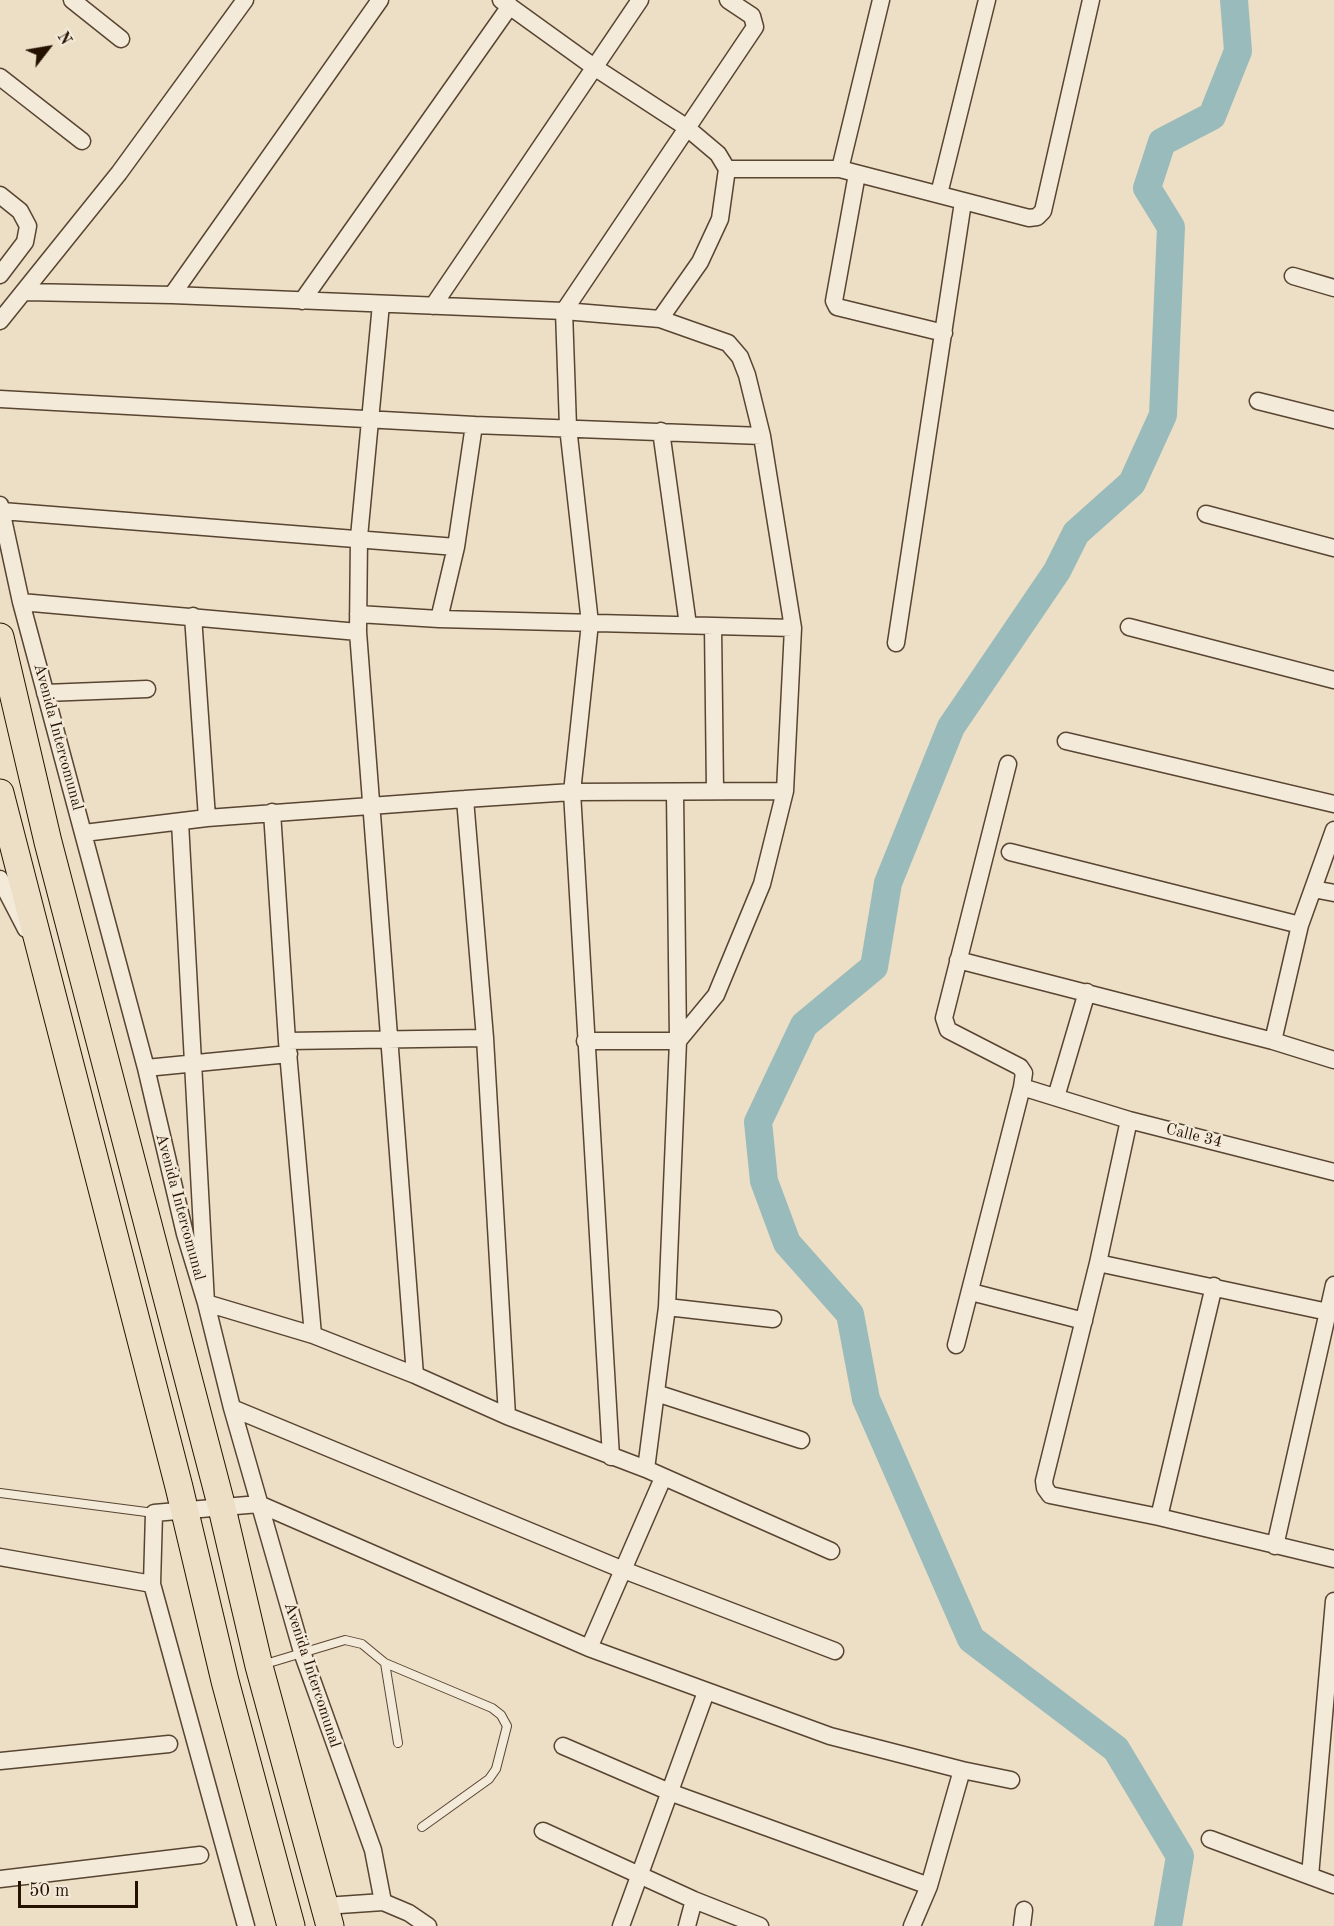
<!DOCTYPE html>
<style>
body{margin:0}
#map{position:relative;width:1334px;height:1926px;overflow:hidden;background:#ecdfc5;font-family:"Old Standard TT",serif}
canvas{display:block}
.north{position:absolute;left:18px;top:18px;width:60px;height:60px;-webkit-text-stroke:4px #f3ead9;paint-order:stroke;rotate:59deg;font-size:16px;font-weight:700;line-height:24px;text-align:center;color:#261100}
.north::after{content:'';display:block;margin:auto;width:21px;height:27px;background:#261100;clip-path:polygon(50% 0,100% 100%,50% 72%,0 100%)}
.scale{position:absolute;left:18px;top:1881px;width:120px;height:27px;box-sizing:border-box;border:3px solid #261100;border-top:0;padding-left:8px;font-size:18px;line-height:21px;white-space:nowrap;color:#261100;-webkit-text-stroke:4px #f3ead9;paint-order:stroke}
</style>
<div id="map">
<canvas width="1334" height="1926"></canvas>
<div class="north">N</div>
<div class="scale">50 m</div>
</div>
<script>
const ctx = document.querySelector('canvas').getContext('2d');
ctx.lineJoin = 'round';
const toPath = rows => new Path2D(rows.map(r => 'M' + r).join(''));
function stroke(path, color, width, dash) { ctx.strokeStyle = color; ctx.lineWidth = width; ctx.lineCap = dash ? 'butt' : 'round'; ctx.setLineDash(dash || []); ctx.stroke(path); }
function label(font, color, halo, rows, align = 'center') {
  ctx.font = font + ' "Old Standard TT",serif'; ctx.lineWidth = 4.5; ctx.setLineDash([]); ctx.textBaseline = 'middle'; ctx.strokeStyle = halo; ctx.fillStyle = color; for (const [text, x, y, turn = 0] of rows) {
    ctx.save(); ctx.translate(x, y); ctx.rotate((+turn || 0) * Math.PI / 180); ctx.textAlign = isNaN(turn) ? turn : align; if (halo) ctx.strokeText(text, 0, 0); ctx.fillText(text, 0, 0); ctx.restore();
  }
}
stroke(toPath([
 [1168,1926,1180,1856,1116,1749,971,1639,866,1399,850,1314,787,1243,764,1181,758,1122,804,1025,874,967,888,883,951,727,1057,571,1076,533,1132,483,1163,415,1171,227,1147,188,1162,142,1212,116,1238,51,1234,0]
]), '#9abbbc', 28);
const service = toPath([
 [0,1493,154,1513],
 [385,1663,398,1743],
 [262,1665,345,1640,362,1644,385,1663,492,1708,501,1715,507,1726,496,1769,489,1779,422,1827]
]);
const minor = toPath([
 [72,0,121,39],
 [501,0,594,67,686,127,718,154,727,169,720,219,700,262,660,319],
 [0,77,82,141],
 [727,169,840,169,1029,218,1037,217,1043,211,1091,0],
 [840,169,881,0],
 [857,174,834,301,837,307,944,333],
 [939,194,987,0],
 [0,195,20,211,28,226,25,242,0,275],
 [1293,276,1334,288],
 [26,292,172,295,564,311,660,319,728,343,740,357,747,375,762,436,793,628,785,791,762,884,716,995,678,1041,585,1041],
 [172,295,380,0],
 [302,301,510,6],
 [381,304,359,537,358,632,415,1375],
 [433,306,640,0],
 [0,321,119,173,245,0],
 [0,399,474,425,762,436],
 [1258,401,1334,420],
 [661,431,688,625],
 [0,505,21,602,146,1068,185,1234,206,1303,232,1408,302,1652,373,1850,383,1902],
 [2,511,456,547],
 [1206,514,1334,548],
 [21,602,358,632],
 [358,614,439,619,793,628],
 [193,616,207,818],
 [439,619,456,547,474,425],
 [713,626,715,791],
 [1129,627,1334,680],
 [896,643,963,202],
 [45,693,147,689],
 [1066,741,1334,804],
 [1008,764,944,1018,948,1030,1020,1067,1024,1073,1022,1087,1129,1120,1334,1172],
 [465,799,485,1038,507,1416],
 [272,812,287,1041,313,1335],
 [180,822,206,1303,313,1335,415,1375,507,1416,646,1469,831,1551],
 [84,833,207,818,465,799,572,792,785,791],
 [1010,852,1300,925],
 [0,879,26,929],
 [1313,889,1334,893],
 [958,960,1273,1041,1334,1060],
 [287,1041,485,1038],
 [1273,1041,1300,925,1334,830],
 [146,1068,289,1054],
 [1056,1097,1087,992],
 [1129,1120,1098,1263,1044,1481,1045,1488,1050,1495,1159,1517,1334,1559],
 [1098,1263,1328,1312],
 [971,1292,1084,1321],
 [667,1307,773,1319],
 [956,1345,1022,1087],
 [656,1393,801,1440],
 [232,1408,621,1569,835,1651],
 [611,1457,572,792,590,623,568,427,564,311,755,27,752,16,728,0],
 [646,1469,667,1307,678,1041,675,793],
 [1159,1517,1214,1286],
 [1275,1546,1334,1285],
 [0,1557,152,1584],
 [589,1648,663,1478],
 [563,1746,672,1793,929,1886],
 [0,1761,169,1744],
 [962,1770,1011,1780],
 [543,1831,694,1900,760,1926],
 [1210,1839,1334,1885],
 [1310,1876,1334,1601],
 [0,1879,200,1855],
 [325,1906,383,1902,409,1913,428,1926],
 [246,1926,152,1584,154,1513,259,1504,589,1648,830,1736,962,1770,929,1886,912,1926],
 [621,1926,706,1692],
 [687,1926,694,1900],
 [1022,1926,1024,1910]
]);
const primary = toPath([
 [0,637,48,842,221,1504,259,1666,330,1926],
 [0,793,179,1487,225,1681,291,1926]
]);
stroke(service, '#584431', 10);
stroke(minor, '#584431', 19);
stroke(primary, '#261100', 29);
stroke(service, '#f3ead9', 8);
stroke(minor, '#f3ead9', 16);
stroke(primary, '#ecdfc5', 27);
label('16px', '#261100', '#f3ead9', [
 ["Avenida Intercomunal",58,737,75],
 ["Calle 34",1194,1136,14],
 ["Avenida Intercomunal",180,1207,75],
 ["Avenida Intercomunal",312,1675,72]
]);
</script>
